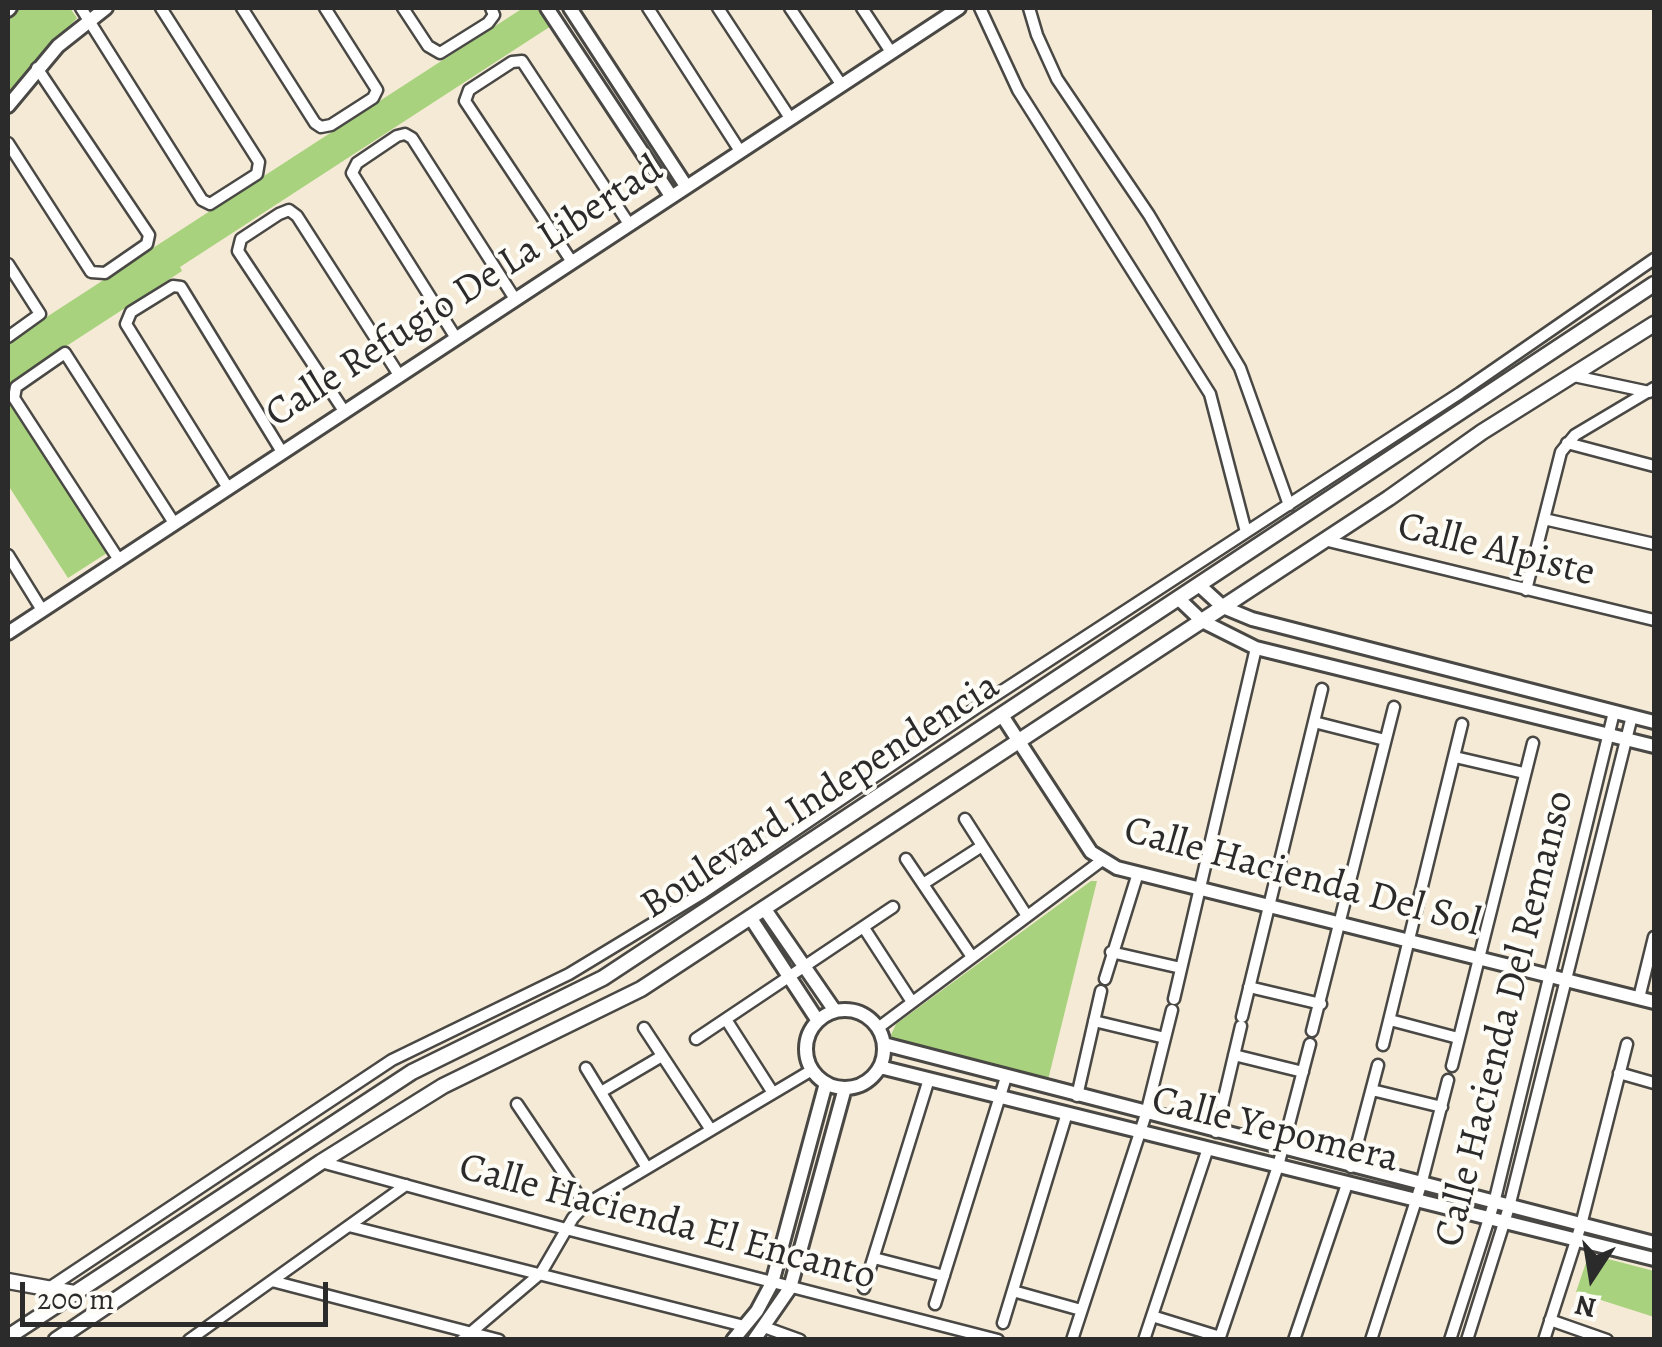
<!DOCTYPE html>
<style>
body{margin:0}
#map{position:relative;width:1662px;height:1347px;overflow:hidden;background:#f5ead6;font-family:Alegreya,serif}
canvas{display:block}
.frame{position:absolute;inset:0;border:10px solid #2b2b2b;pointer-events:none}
.north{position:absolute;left:1542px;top:1227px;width:100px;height:100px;-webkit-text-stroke:8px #fdfcf7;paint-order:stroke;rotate:192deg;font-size:28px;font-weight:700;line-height:40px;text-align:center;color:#2b2b2b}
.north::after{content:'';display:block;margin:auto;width:35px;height:45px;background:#2b2b2b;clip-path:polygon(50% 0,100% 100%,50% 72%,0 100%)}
.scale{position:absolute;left:20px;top:1282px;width:308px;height:45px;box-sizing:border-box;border:5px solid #2b2b2b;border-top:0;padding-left:12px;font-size:30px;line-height:35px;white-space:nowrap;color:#2b2b2b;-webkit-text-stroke:8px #fdfcf7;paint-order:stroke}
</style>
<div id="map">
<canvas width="1662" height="1347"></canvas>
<div class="frame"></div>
<div class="north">N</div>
<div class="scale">200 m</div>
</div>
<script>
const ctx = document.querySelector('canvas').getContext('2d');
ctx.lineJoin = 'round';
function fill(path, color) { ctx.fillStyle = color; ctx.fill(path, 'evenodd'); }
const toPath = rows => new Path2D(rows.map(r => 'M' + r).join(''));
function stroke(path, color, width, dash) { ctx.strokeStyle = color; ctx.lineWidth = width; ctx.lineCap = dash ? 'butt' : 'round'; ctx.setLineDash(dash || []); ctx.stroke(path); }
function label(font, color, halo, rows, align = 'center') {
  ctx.font = font + ' Alegreya,serif'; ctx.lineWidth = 8; ctx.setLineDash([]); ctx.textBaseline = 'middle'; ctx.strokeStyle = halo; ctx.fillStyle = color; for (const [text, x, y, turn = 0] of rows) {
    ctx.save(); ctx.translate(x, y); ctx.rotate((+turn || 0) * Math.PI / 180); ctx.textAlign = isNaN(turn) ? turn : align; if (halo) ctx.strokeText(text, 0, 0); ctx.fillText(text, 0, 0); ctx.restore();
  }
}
fill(toPath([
 [17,8,70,8,77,18,29,69,8,98,8,17],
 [523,8,538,8,551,26,180,267,182,271,8,384,8,342],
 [8,401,107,553,68,578,8,485],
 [1091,881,1097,881,1047,1084,895,1046,891,1035,896,1024],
 [1589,1254,1654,1271,1654,1317,1576,1292]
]), '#a8d27d');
const minor = toPath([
 [81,8,202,200,210,204,257,174,259,162,161,8],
 [242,8,315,123,321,127,331,125,373,98,377,90,325,8],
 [403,8,428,46,440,53,488,23,494,15,491,8],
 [648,8,740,151],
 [718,8,790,118],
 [790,8,841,84],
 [862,8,891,52],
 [980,8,1018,90,1210,394,1246,532],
 [1029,8,1037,35,1057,79,1149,215,1240,368,1289,505],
 [8,143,91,272,105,273,147,244,149,235,37,68],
 [572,262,465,101,469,90,512,62,522,61,629,224],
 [8,264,40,314,8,337],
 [456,338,352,173,357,163,397,136,405,134,412,138,515,299],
 [1574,376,1649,392],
 [344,411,238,251,241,239,279,214,289,210,297,216,399,375],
 [1567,443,1654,466],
 [228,488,126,324,131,312,173,286,181,287,282,452],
 [1544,519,1654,544],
 [1324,540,1654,620],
 [8,555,42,610],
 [119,560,14,398,16,387,65,353,174,523],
 [1526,590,1561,452,1575,435,1654,388],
 [1314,722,1385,740],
 [1455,757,1524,773],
 [965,819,1027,916],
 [906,859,972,957],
 [923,884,982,846],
 [864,928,912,1002],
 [1111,952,1181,968],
 [1105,979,1138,873],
 [1249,987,1321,1004],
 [1639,998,1654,937],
 [1174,999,1256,648],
 [1242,1017,1322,689],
 [1390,1020,1458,1038],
 [727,1021,773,1093],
 [1094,1021,1165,1038],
 [644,1028,711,1130],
 [878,1028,1101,861],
 [1312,1031,1394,707],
 [696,1039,893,907],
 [1383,1045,1462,724],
 [1234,1055,1303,1072],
 [1452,1066,1533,743],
 [586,1068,647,1168],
 [1619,1073,1654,1083],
 [1372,1090,1442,1107],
 [601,1092,662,1056],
 [1077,1096,1101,991],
 [517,1104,585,1205],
 [1216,1132,1241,1026],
 [321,1162,566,1229,998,1340],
 [1351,1167,1378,1065],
 [349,1226,744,1326],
 [874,1258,944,1276],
 [272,1281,499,1340],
 [49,1288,392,1060,569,974,701,894,979,706,1460,393,1654,259],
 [864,1288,929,1079],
 [1013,1291,1081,1310],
 [935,1304,1006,1077],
 [1152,1316,1220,1337],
 [1550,1320,1607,1340],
 [1003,1323,1067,1113],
 [764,1327,800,1340],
 [189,1340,406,1185],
 [462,1340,541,1273,573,1218,585,1205,812,1070],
 [1072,1340,1146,1114,1172,1010],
 [1144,1340,1208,1148],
 [1219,1340,1278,1166,1310,1044],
 [1294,1340,1347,1184],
 [1371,1340,1421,1185,1448,1080],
 [1450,1340,1494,1203,1614,712],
 [1467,1340,1509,1207,1632,716],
 [1544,1340,1581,1225,1627,1044]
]);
const tertiary = toPath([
 [547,8,671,196],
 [570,8,686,186],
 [8,10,10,8],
 [8,106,58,46,106,8],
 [1200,586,1223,607,1252,619,1654,722],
 [1180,600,1202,621,1256,648,1654,746],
 [8,633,959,8],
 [1003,717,1091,852,1117,868,1654,1002],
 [764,908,835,1011],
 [750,917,818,1021],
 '806 1049a39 39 0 1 1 78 0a39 39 0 1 1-78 0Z',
 [884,1044,1654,1243],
 [880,1067,1654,1259],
 [733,1340,757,1311,772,1283,826,1083],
 [754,1340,790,1288,845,1088]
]);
const secondary = toPath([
 [8,1281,74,1293],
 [8,1337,412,1072,603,978,1654,284],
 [56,1340,321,1162,443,1086,641,989,1389,498,1482,432,1654,324]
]);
stroke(minor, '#494845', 15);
stroke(tertiary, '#494845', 18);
stroke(secondary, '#494845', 19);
stroke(minor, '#fff', 10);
stroke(tertiary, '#fff', 12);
stroke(secondary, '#fff', 14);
label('40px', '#2b2b2b', '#fdfcf7', [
 ["Calle Refugio De La Libertad",465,293,-33],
 ["Calle Alpiste",1496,551,14],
 ["Boulevard Independencia",821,797,-33],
 ["Calle Hacienda Del Sol",1302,878,15],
 ["Calle Hacienda Del Remanso",1506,1019,-76],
 ["Calle Yepomera",1275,1131,14],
 ["Calle Hacienda El Encanto",667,1223,15]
]);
</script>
